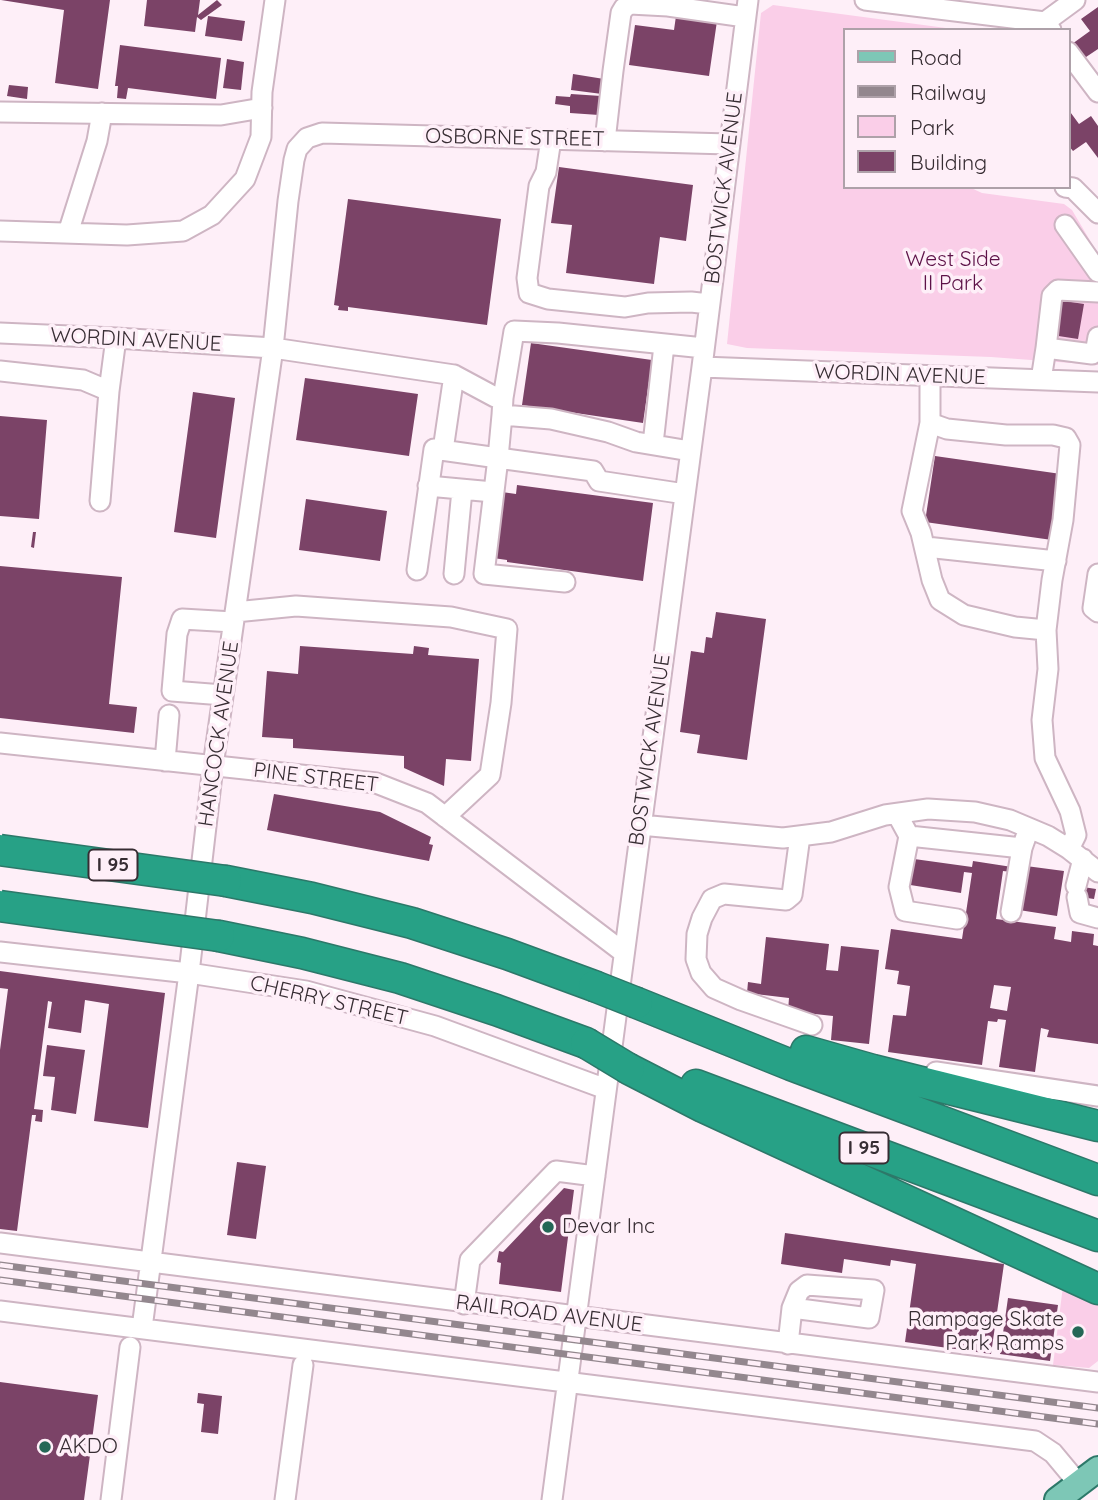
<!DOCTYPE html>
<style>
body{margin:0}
#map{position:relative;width:1098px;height:1500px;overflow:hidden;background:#feeff8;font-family:Quicksand,sans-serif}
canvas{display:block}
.legend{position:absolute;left:843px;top:28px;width:228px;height:161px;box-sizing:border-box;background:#feeff8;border:2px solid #aea1a9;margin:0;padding:9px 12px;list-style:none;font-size:21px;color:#372d33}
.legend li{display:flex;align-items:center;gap:14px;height:35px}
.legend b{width:35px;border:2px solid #aea1a9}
</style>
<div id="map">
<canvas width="1098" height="1500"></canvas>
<ul class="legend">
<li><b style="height:9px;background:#7dc7b6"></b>Road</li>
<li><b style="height:9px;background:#93878e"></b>Railway</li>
<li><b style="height:19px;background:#facee8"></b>Park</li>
<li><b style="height:19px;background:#7b4367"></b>Building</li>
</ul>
</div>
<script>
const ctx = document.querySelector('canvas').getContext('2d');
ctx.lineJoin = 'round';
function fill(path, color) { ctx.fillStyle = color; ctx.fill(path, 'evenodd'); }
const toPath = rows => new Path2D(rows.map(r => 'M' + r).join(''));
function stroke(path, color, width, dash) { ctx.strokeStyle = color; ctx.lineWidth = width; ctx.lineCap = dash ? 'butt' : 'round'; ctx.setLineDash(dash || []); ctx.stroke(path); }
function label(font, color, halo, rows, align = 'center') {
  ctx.font = font + ' Quicksand,sans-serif'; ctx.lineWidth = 7; ctx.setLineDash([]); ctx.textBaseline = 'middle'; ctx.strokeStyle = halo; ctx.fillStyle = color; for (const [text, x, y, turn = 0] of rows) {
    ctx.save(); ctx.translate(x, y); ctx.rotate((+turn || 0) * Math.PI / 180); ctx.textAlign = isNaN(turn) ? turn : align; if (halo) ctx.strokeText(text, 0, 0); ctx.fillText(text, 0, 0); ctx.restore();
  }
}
fill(toPath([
 [773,5,961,30,844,30,844,187,969,187,982,193,1064,204,1072,210,1098,254,1098,365,991,357,747,348,727,344,761,13],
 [1063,1286,1098,1303,1098,1361,1089,1368,1053,1365]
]), '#facee8');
fill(toPath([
 [1,0,110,0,98,89,55,83,64,10],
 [147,0,200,0,198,15,217,0,222,5,201,20,197,17,195,32,144,26],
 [1098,7,1098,49,1083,59,1072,44,1090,31,1081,19],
 [208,16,245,21,242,41,205,36],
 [676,16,717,21,709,76,629,65,635,25,674,30],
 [120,45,221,58,216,99,128,88,126,99,117,98,118,86,115,86],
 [227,59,244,62,241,90,223,88],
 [573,74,604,79,602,94,571,90],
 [9,85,28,87,27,99,7,96],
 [571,94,601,96,599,115,570,113,570,106,555,104,556,96,570,97],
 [1068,109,1079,124,1091,116,1098,126,1098,158,1086,142,1073,151,1068,145],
 [559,167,693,185,686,241,660,237,654,284,566,273,572,225,551,223],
 [348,199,501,219,487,325,348,307,348,311,338,310,339,306,334,305],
 [1058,300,1084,304,1078,339,1052,335],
 [531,343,652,360,643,423,522,405],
 [305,378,418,394,409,456,296,440],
 [193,392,235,398,216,538,174,532],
 [0,416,47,420,39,519,0,516],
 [935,456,1061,474,1052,540,925,522],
 [517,485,653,503,643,581,507,562,507,560,493,558,502,492,516,494],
 [306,499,387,511,380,561,299,550],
 [33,532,36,532,34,548,31,547],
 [0,566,122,577,109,704,137,707,134,733,0,718],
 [716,612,766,619,747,760,697,753,700,735,680,732,691,651,704,653,706,637,712,638],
 [300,646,413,654,414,646,429,648,428,655,479,659,471,761,446,759,444,786,404,768,404,756,293,748,293,739,262,737,267,671,298,674],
 [274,794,380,812,431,837,429,844,433,845,429,861,267,830],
 [907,858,972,867,973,861,1012,867,1012,872,1003,871,996,919,1056,927,1054,939,1071,942,1072,931,1094,934,1093,945,1098,946,1098,1044,1047,1037,1049,1030,1041,1028,1035,1072,999,1067,1006,1020,998,1019,997,1022,988,1021,982,1065,888,1052,893,1015,906,1016,910,986,897,984,899,971,885,969,891,929,962,939,972,873,964,872,961,893,904,884],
 [994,985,1011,987,1007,1011,990,1008],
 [1026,866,1064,871,1057,916,1019,910],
 [1070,885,1096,889,1094,899,1068,895],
 [766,937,829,944,826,970,838,971,841,946,879,950,869,1044,831,1040,833,1016,788,1011,789,998,747,993,748,982,761,984],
 [0,971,165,993,148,1128,94,1121,109,1004,85,1000,81,1033,48,1028,52,1002,48,1001,34,1109,43,1110,42,1122,35,1121,36,1115,32,1115,17,1231,0,1229,0,1050,8,989,0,988],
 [47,1045,85,1050,76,1114,51,1110,55,1077,43,1076],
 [237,1162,266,1166,256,1239,227,1235],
 [564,1188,574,1190,561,1292,499,1284,501,1263,497,1262,499,1251,503,1252],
 [785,1233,1004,1264,991,1354,905,1342,916,1264,891,1260,890,1266,844,1259,842,1273,781,1264],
 [1008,1298,1058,1305,1050,1361,1000,1354],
 [0,1382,98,1395,84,1500,0,1500],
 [198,1393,222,1396,218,1434,201,1432,204,1404,197,1403]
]), '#7b4367');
const minor = toPath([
 [865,0,1045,22,1051,30],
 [1045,22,1075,0],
 [1068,52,1098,92],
 [0,112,221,115,262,108],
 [551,139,546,172,539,186,527,278,529,293,548,299,625,307,648,303,691,302,709,304],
 [605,141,613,71,621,13,624,8,630,4,668,6,745,17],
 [1065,187,1073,188,1098,213],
 [1065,225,1098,272],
 [0,231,127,235,183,231,212,215,245,179,261,137,262,92,275,0],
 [68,233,97,141,102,113],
 [0,333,116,338,273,348,454,375,495,397,503,398],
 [1046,348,1052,296,1058,290,1098,292],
 [702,367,1098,382],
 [0,371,83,380,109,391,100,501],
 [930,376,930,423,947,429,1006,435,1053,435,1066,438,1070,445,1063,520,1052,580,1046,630,1048,669,1042,720,1045,758,1070,811,1076,835,1069,849],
 [1041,380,1046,348,1092,354,1096,348,1098,337],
 [109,391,116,338],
 [502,415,498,458,593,471,599,481,685,494],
 [930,423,912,511,921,533,932,580,940,600,964,615,1015,627,1046,630],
 [653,444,664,345],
 [443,450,454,375],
 [690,451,636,442,608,432,551,419,502,415,503,398,514,331,558,333,704,348],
 [428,486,493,492],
 [926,547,1056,561],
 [417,570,434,449,498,458,484,574,565,582],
 [454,574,462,490],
 [1098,574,1093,608,1098,612],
 [235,612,296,606,451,617,507,629,501,703,490,775,445,817],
 [223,695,172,691,177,634,182,619,233,622],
 [0,743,376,783,427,803,623,952],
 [165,761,169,715],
 [897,814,909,836,1022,848,1029,828],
 [640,825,783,838,831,832,885,815,928,809,975,812,1010,820,1048,836,1069,849,1098,872],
 [800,836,792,895,786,900,724,894,712,899,702,918,697,934,696,959,701,973,714,988,741,1000,812,1025],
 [909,836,899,887,905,911,957,919],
 [1076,886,1083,859],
 [1077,897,1080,913,1098,918],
 [1011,912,1022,848],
 [0,952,189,973,306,991,435,1026,606,1089],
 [936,1072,1098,1096],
 [0,1243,1098,1382],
 [464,1304,470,1260,556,1171,595,1176],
 [0,1311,1035,1441,1053,1453,1078,1483],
 [142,1328,189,973,213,766,273,348,288,201,294,160,297,149,307,138,322,133,729,144],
 [788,1344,792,1308,869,1318,874,1290,807,1285,799,1291,792,1308],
 [111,1500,130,1347],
 [285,1500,303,1365],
 [552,1500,702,367,748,0]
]);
const major = toPath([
 [1057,1500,1098,1469]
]);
const highway = toPath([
 [226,881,312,898,412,923,507,954,594,986],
 [219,936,302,953,400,978,496,1010,586,1043],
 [637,1003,791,1065,1098,1180],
 [806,1051,873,1070,1098,1126],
 [629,1069,703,1107,1098,1289],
 [696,1085,1098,1236]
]);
stroke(minor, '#ceb5c3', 23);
stroke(major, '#2d7869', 28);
stroke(highway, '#2d7869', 33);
stroke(minor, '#fff', 19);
stroke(major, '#7dc7b6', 24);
stroke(highway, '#27a186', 30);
const rail = toPath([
 [0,1265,1098,1408],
 [0,1280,1098,1424]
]);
stroke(rail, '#93878e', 7);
stroke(rail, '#feeff8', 4.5, [13]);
const highwayBridge = toPath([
 [0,850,226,881],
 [0,906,219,936],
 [594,986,637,1003],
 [586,1043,629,1069]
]);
stroke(highwayBridge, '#2d7869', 33, []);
stroke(highwayBridge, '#27a186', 30);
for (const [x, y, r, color] of [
 [548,1227,7,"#246756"],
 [1078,1332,7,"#246756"],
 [45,1447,7,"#246756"]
]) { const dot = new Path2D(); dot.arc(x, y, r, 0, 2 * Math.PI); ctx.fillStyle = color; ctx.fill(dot); stroke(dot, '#feeff8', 2.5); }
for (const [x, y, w] of [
 [113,865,49],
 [864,1148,49]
]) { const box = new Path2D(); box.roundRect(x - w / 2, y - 15.5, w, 31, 5); ctx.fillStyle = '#feeff8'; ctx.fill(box); stroke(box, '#372d33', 2); }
label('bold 19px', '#372d33', null, [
 ["I 95",113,865],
 ["I 95",864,1148]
]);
label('21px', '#372d33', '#feeff8', [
 ["OSBORNE STREET",515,138,1],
 ["BOSTWICK AVENUE",724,188,-83],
 ["WORDIN AVENUE",136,340,3],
 ["WORDIN AVENUE",900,375,2],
 ["HANCOCK AVENUE",219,734,-82],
 ["BOSTWICK AVENUE",650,750,-82],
 ["PINE STREET",316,778,7],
 ["CHERRY STREET",329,1001,13],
 ["RAILROAD AVENUE",549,1314,7]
]);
label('21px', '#5d1248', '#feeff8', [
 ["West Side",953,260],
 ["II Park",953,284]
]);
label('21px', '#372d33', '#feeff8', [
 ["Devar Inc",562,1227],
 ["Rampage Skate",1064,1320,"right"],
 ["Park Ramps",1064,1344,"right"],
 ["AKDO",59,1447]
], 'left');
</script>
